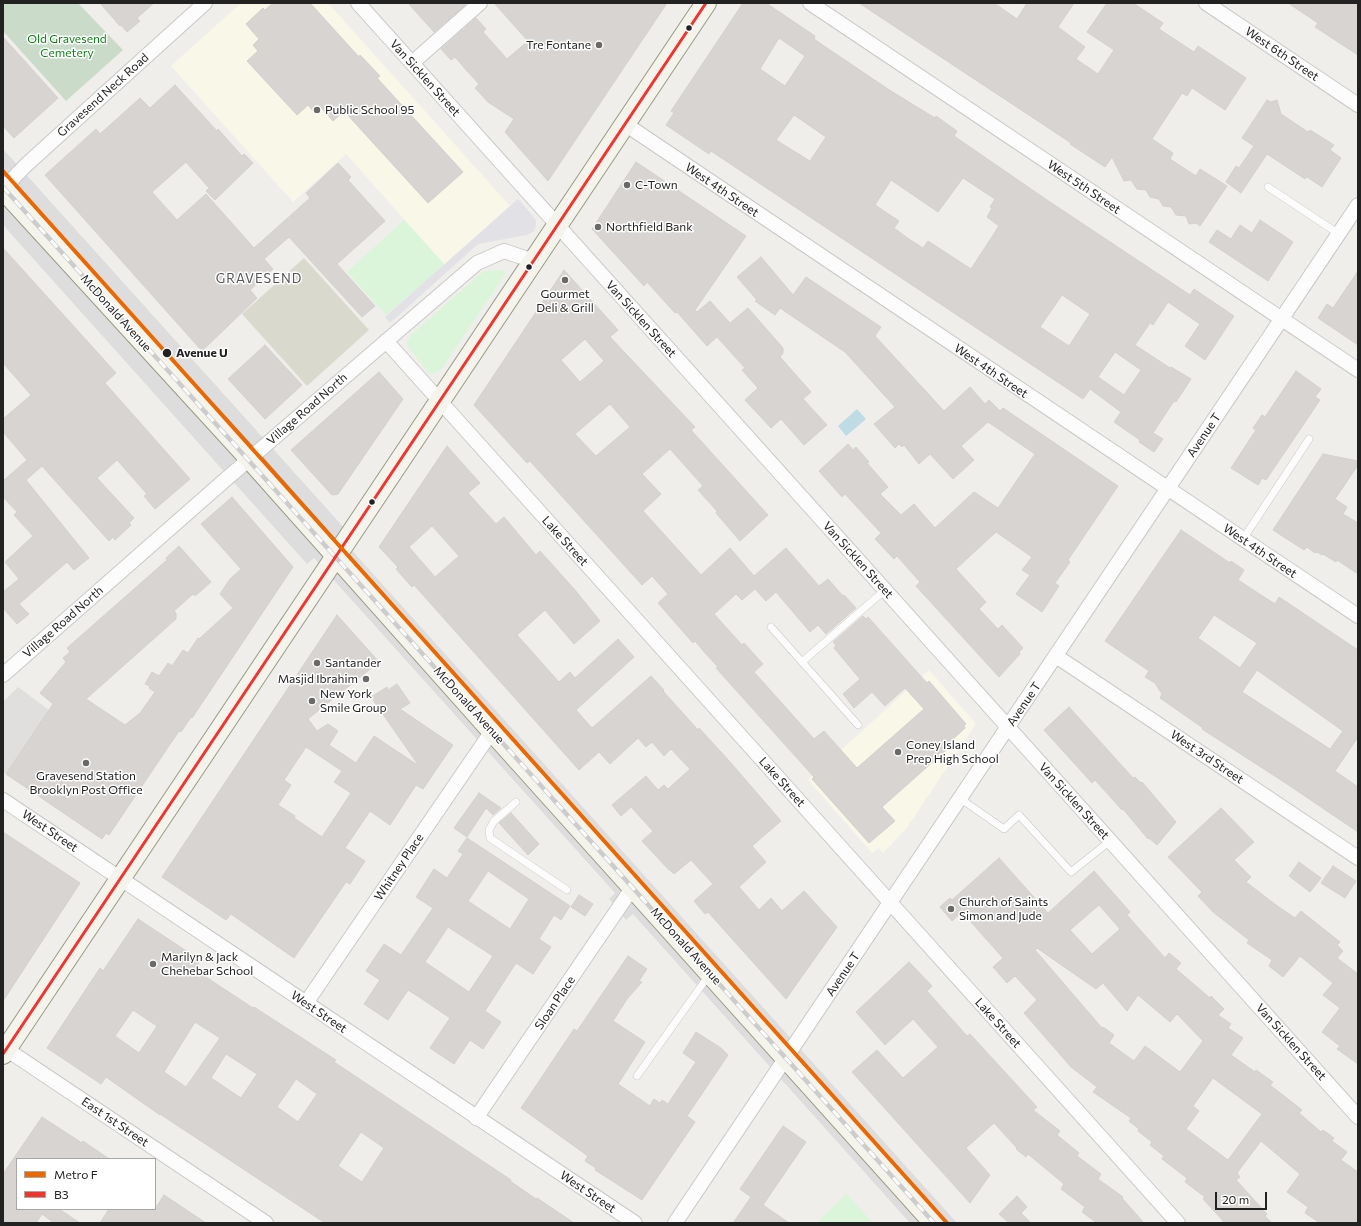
<!DOCTYPE html>
<style>
body{margin:0}
#map{position:relative;width:1361px;height:1226px;overflow:hidden;background:#f0eeeb;font-family:Commissioner,sans-serif}
canvas{display:block}
.frame{position:absolute;inset:0;border:4px solid #222;pointer-events:none}
.legend{position:absolute;left:16px;top:1158px;width:140px;height:52px;box-sizing:border-box;background:#fff;border:1px solid #a7a7a7;margin:0;padding:5px 7px;list-style:none;font-size:12px;color:#222}
.legend li{display:flex;align-items:center;gap:8px;height:20px}
.legend b{width:20px;border:1px solid #a7a7a7}
.scale{position:absolute;left:1215px;top:1192px;width:52px;height:18px;box-sizing:border-box;border:2px solid #222;border-top:0;padding-left:5px;font-size:12px;line-height:14px;white-space:nowrap;color:#222;-webkit-text-stroke:3px #fff;paint-order:stroke}
</style>
<div id="map">
<canvas width="1361" height="1226"></canvas>
<div class="frame"></div>
<ul class="legend">
<li><b style="height:5px;background:#eb6800"></b>Metro F</li>
<li><b style="height:5px;background:#ee352e"></b>B3</li>
</ul>
<div class="scale">20 m</div>
</div>
<script>
const ctx = document.querySelector('canvas').getContext('2d');
ctx.lineJoin = 'round';
function fill(path, color) { ctx.fillStyle = color; ctx.fill(path, 'evenodd'); }
const toPath = rows => new Path2D(rows.map(r => 'M' + r).join(''));
function stroke(path, color, width, dash) { ctx.strokeStyle = color; ctx.lineWidth = width; ctx.lineCap = dash ? 'butt' : 'round'; ctx.setLineDash(dash || []); ctx.stroke(path); }
function label(font, color, halo, rows, align = 'center') {
  ctx.font = font + ' Commissioner,sans-serif'; ctx.lineWidth = 3; ctx.setLineDash([]); ctx.textBaseline = 'middle'; ctx.strokeStyle = halo; ctx.fillStyle = color; for (const [text, x, y, turn = 0] of rows) {
    ctx.save(); ctx.translate(x, y); ctx.rotate((+turn || 0) * Math.PI / 180); ctx.textAlign = isNaN(turn) ? turn : align; if (halo) ctx.strokeText(text, 0, 0); ctx.fillText(text, 0, 0); ctx.restore();
  }
}
fill(toPath([
 [241,3,328,3,510,206,445,265,346,154,293,202,171,66],
 [929,670,976,724,906,829,883,853,878,848,872,853,808,780]
]), '#f8f7e8');
fill(toPath([
 [304,258,369,330,307,386,242,314]
]), '#d9d9cd');
fill(toPath([
 [3,3,78,3,123,50,66,101,3,31]
]), '#cadbca');
fill(toPath([
 [404,220,445,265,386,315,347,272],
 [504,270,506,273,441,370,433,374,429,373,407,346,407,342,411,335,480,274,485,271],
 [846,1193,873,1223,817,1223]
]), '#daf5da');
fill(toPath([
 [18,687,49,710,6,774,3,772,3,702]
]), '#e0dfde');
fill(toPath([
 [518,199,532,215,536,221,536,225,534,231,527,235,478,244,390,323,385,317]
]), '#e2e1e5');
fill(toPath([
 [857,409,866,419,846,436,838,426]
]), '#bfdbe3');
fill(toPath([
 [4,150,346,530,339,536,957,1223,910,1223,633,914,626,920,609,899,615,893,314,558,307,564,3,225,3,151]
]), '#dedddd');
const building = toPath([
 [100,3,154,3,137,18,140,21,127,32,121,25,120,26,100,3],
 [273,3,310,3,359,57,360,55,380,76,377,78,463,172,428,203,344,111,333,121,319,105,313,111,308,105,297,115,247,61,258,51,253,45,259,39,246,24,263,8,265,10,273,3],
 [408,3,463,3,465,5,434,32,408,3],
 [494,3,667,3,548,181,505,132,514,119,488,102,475,88,479,84,467,71,455,57,451,60,441,49,476,18,486,29,483,32,507,59,528,41,494,3],
 [743,3,766,3,815,36,814,39,827,48,891,91,935,118,936,116,957,131,954,136,1047,200,1190,295,1194,289,1234,316,1205,360,1185,346,1200,324,1168,302,1153,325,1150,323,1135,345,1170,368,1171,367,1191,379,1176,402,1174,401,1153,433,1163,439,1154,452,1139,442,1140,440,1114,422,1121,412,1090,389,1083,399,711,151,709,154,666,125,674,113,671,111,743,3],
 [779,38,805,56,785,86,760,69,779,38],
 [794,115,826,137,810,161,776,140,794,115],
 [963,178,995,199,990,207,992,208,987,217,999,226,971,269,928,241,923,248,909,239,894,228,899,221,875,205,891,180,938,212,963,178],
 [1062,295,1090,314,1069,346,1040,327,1062,295],
 [1115,352,1141,370,1124,395,1098,377,1115,352],
 [859,3,994,3,1017,19,1027,3,1074,3,1058,27,1085,47,1076,59,1098,74,1114,50,1087,32,1107,3,1133,3,1163,23,1159,29,1194,52,1198,46,1246,78,1225,110,1192,88,1187,96,1182,93,1152,139,1173,153,1170,159,1196,176,1200,169,1227,186,1200,226,1196,223,1189,224,1186,216,1176,215,1171,207,1163,206,1159,199,1150,197,1146,190,1137,189,1131,180,1124,181,1112,157,1105,167,1070,144,1071,143,1047,127,859,3],
 [1288,3,1358,3,1358,55,1315,27,1318,23,1288,3],
 [3,37,58,98,14,138,3,126,3,37],
 [175,85,217,131,218,129,242,156,244,154,253,163,215,200,206,191,209,188,186,162,152,192,177,220,206,194,254,248,310,198,306,193,338,163,351,177,348,180,385,221,337,264,375,306,362,317,289,237,264,259,273,269,250,290,257,298,202,351,45,175,96,129,100,134,140,98,150,108,175,85],
 [1267,100,1271,102,1277,100,1281,114,1308,132,1310,130,1334,145,1330,150,1341,158,1322,187,1307,177,1305,179,1267,154,1241,193,1226,182,1236,166,1239,168,1254,146,1242,138,1267,100],
 [636,162,746,236,695,310,697,312,710,301,730,323,748,308,783,348,783,353,780,357,811,392,803,399,827,425,804,445,781,419,771,428,745,400,758,388,742,370,745,368,717,337,707,346,677,312,675,313,647,282,644,286,592,229,636,162],
 [1260,220,1293,242,1268,281,1209,242,1217,230,1231,239,1240,225,1252,233,1260,220],
 [3,248,116,373,105,383,190,479,155,509,144,496,147,494,117,460,97,478,134,518,129,523,131,525,115,540,113,537,109,541,42,466,26,480,89,558,74,570,67,562,19,604,29,614,17,624,3,608,3,592,19,579,5,562,33,536,14,515,17,512,3,497,3,481,27,460,3,432,3,419,31,395,3,363,3,248],
 [761,257,793,295,806,277,881,327,875,336,944,411,970,387,985,404,989,400,1000,411,1003,408,1118,486,1068,560,1070,562,1055,583,1059,586,1042,612,1016,594,1030,575,1022,570,1032,557,996,532,956,569,986,602,979,609,998,629,1002,625,1023,648,1019,652,1020,654,999,677,916,586,920,582,897,556,894,559,875,539,881,533,845,494,842,497,819,471,848,444,853,450,856,447,869,462,867,463,888,487,880,494,901,515,914,504,935,528,974,492,998,508,1035,454,988,422,961,446,974,460,953,479,930,454,919,464,904,445,902,447,899,444,895,448,874,424,895,407,845,352,780,308,775,315,755,301,757,300,737,277,761,257],
 [564,270,618,330,610,337,695,427,691,430,768,515,740,541,716,513,717,511,698,490,703,486,670,449,642,474,661,494,643,511,701,575,730,548,754,576,786,548,819,586,828,579,843,596,844,595,856,608,826,634,818,625,810,632,776,592,766,601,755,589,742,600,736,594,714,614,742,645,744,643,763,664,754,672,814,739,824,731,857,768,924,709,905,688,885,706,872,692,854,708,843,694,860,679,834,648,836,645,833,642,863,616,866,619,868,617,927,683,929,681,966,724,964,726,965,728,951,741,954,743,882,807,895,821,869,843,812,779,814,777,716,668,718,667,705,653,695,641,693,643,658,603,668,594,652,576,642,585,530,461,527,463,474,405,564,270],
 [585,339,604,361,580,382,561,360,585,339],
 [610,404,630,427,596,456,575,434,610,404],
 [1358,271,1358,345,1318,318,1327,304,1333,308,1358,271],
 [265,345,302,385,265,419,228,379,265,345],
 [1296,371,1321,389,1315,397,1320,400,1266,480,1262,478,1258,485,1231,468,1256,430,1253,428,1262,415,1265,417,1296,371],
 [379,372,403,399,338,494,332,495,291,450,379,372],
 [447,446,480,483,468,493,496,524,504,517,536,555,540,551,575,590,600,621,574,644,545,610,517,635,559,682,570,672,575,678,618,639,634,657,576,710,592,728,651,676,664,690,663,691,698,730,699,728,731,763,781,821,752,846,766,862,739,887,759,910,771,898,782,911,804,891,837,927,786,999,708,912,705,914,694,901,713,884,691,860,674,874,670,870,669,870,642,841,653,831,631,807,621,816,612,805,646,776,658,790,664,785,668,789,690,769,671,749,664,756,652,742,646,747,638,738,610,764,599,752,579,770,414,585,412,587,396,569,398,567,379,547,447,446],
 [432,526,459,556,435,577,409,547,432,526],
 [1323,454,1358,461,1358,465,1335,499,1347,507,1343,514,1358,523,1358,574,1337,560,1336,562,1323,554,1322,555,1317,552,1315,553,1307,547,1304,550,1273,530,1323,454],
 [232,497,293,567,192,718,191,717,181,732,179,731,109,835,106,833,102,839,6,774,53,704,40,693,66,662,63,658,70,652,67,648,167,560,166,558,179,546,211,582,195,596,193,594,174,611,176,613,176,619,86,699,125,725,140,713,155,692,149,688,150,686,145,684,152,672,159,676,168,663,172,666,183,650,188,653,198,638,199,639,233,608,220,594,230,579,241,569,201,524,232,497],
 [1181,530,1230,563,1231,561,1244,570,1238,580,1275,604,1279,597,1358,650,1358,737,1335,771,1358,787,1358,832,1287,784,1202,729,1203,728,1160,698,1162,694,1155,683,1145,677,1149,671,1105,641,1181,530],
 [1214,615,1257,643,1240,668,1198,638,1214,615],
 [1257,670,1343,731,1330,749,1242,692,1257,670],
 [337,615,379,662,308,719,317,731,328,724,338,731,329,745,356,763,374,736,419,766,371,697,387,687,388,690,397,684,410,703,400,709,453,745,423,789,416,785,390,825,370,811,345,848,365,861,350,884,346,882,294,958,231,914,226,920,162,877,337,615],
 [306,747,342,771,334,782,351,793,322,837,294,818,295,816,278,805,291,785,284,780,306,747],
 [1069,707,1133,778,1135,777,1141,783,1142,782,1176,822,1157,845,1149,838,1148,839,1123,809,1122,810,1095,780,1092,783,1044,730,1069,707],
 [479,793,501,808,493,815,486,808,467,837,454,828,479,793],
 [1221,808,1254,842,1234,860,1251,877,1246,882,1276,905,1295,918,1301,911,1340,942,1337,945,1343,951,1337,958,1358,974,1358,1064,1337,1049,1340,1046,1322,1032,1340,1008,1323,995,1333,983,1300,956,1283,977,1269,966,1272,960,1247,943,1249,940,1213,912,1198,896,1202,892,1168,857,1221,808],
 [511,813,539,844,528,855,499,823,511,813],
 [3,832,80,883,3,1001,3,832],
 [467,838,570,906,561,920,554,915,539,939,551,947,533,974,516,963,485,1011,501,1022,483,1049,470,1040,454,1064,430,1048,450,1018,419,997,408,990,388,1020,364,1004,380,980,366,971,384,944,401,955,433,908,416,897,434,869,447,878,463,854,458,851,467,838],
 [488,871,529,899,510,929,468,901,488,871],
 [448,927,493,956,469,992,425,962,448,927],
 [999,858,1048,913,1094,871,1130,912,1127,915,1165,958,1169,953,1181,963,1176,969,1210,998,1211,996,1224,1009,1218,1015,1231,1024,1228,1028,1243,1038,1231,1055,1255,1072,1256,1070,1273,1082,1270,1085,1302,1110,1299,1113,1321,1132,1323,1130,1334,1138,1332,1141,1347,1152,1341,1160,1358,1172,1358,1223,1320,1223,1305,1213,1308,1207,1287,1192,1300,1174,1261,1141,1237,1173,1240,1177,1236,1180,1267,1214,1265,1216,1272,1223,1225,1223,1203,1199,1205,1197,1185,1182,1187,1178,1162,1159,1164,1156,1150,1145,1152,1142,1138,1131,1139,1129,1129,1121,1131,1118,1093,1092,1097,1087,1071,1067,1024,1013,1037,1000,1015,976,1007,983,993,967,1003,958,962,912,952,921,940,907,950,898,952,900,999,858],
 [1099,905,1120,929,1092,954,1070,930,1099,905],
 [1037,948,1096,989,1103,983,1127,1011,1138,995,1170,1022,1177,1014,1203,1041,1180,1072,1145,1046,1134,1061,1109,1043,1114,1035,1103,1027,1102,1028,1035,950,1037,948],
 [1213,1078,1262,1114,1228,1160,1186,1129,1199,1111,1193,1106,1213,1078],
 [1299,862,1321,878,1310,892,1289,876,1299,862],
 [1333,866,1356,881,1345,898,1321,883,1333,866],
 [579,895,593,904,585,916,571,907,579,895],
 [138,919,200,960,195,969,212,981,253,1008,254,1007,336,1060,334,1062,511,1180,510,1181,536,1199,537,1198,574,1223,325,1223,160,1114,160,1115,106,1077,101,1084,47,1048,100,968,103,971,138,919],
 [133,1010,157,1026,139,1053,115,1036,133,1010],
 [195,1022,220,1038,186,1087,164,1072,195,1022],
 [226,1054,257,1074,241,1098,211,1078,226,1054],
 [296,1079,317,1094,298,1122,277,1107,296,1079],
 [361,1132,384,1148,362,1182,338,1166,361,1132],
 [628,956,647,969,639,981,642,982,627,999,613,1021,645,1042,618,1084,650,1106,654,1099,660,1103,662,1100,668,1104,696,1062,683,1053,696,1032,721,1048,728,1055,687,1116,695,1122,642,1200,595,1170,596,1168,585,1161,588,1156,521,1108,574,1029,577,1031,628,956],
 [909,962,932,986,927,991,967,1036,970,1034,1037,1107,1033,1110,1060,1131,1057,1135,1079,1153,1077,1156,1101,1174,1098,1179,1123,1197,1122,1198,1144,1223,1097,1223,1082,1212,1085,1207,1061,1189,1064,1184,1028,1154,1026,1157,1016,1149,1017,1148,994,1123,966,1148,990,1175,970,1203,852,1072,877,1050,903,1078,938,1047,913,1019,885,1045,856,1012,909,962],
 [42,1117,82,1143,83,1141,109,1159,17,1159,17,1209,59,1209,80,1223,54,1223,42,1214,36,1223,3,1223,3,1174,42,1117],
 [783,1126,806,1142,763,1205,789,1223,733,1223,751,1197,740,1189,783,1126],
 [164,1195,206,1223,100,1223,109,1209,155,1209,164,1195],
 [1017,1196,1027,1207,1021,1213,1031,1223,1009,1223,999,1214,1017,1196]
]);
fill(building, '#d7d4d2');
stroke(building, '#d3d0cc', 1);
const service = toPath([
 [1268,187,1339,234],
 [1243,539,1309,439],
 [771,627,858,725],
 [802,662,885,590],
 [961,799,1004,829,1019,815,1071,872,1110,841],
 [516,802,494,821,489,830,490,838,567,890],
 [637,1076,709,975]
]);
const minor = toPath([
 [358,3,1358,1117],
 [810,3,1358,370],
 [1206,3,1358,105],
 [412,63,480,3],
 [625,124,1358,616],
 [3,189,26,165,205,3],
 [386,341,1178,1223],
 [1056,656,1358,858],
 [3,675,225,480,477,263,504,251,534,261],
 [3,800,635,1223],
 [306,1003,492,731],
 [3,1047,266,1223],
 [476,1118,633,887],
 [675,1223,1358,205]
]);
const secondary = toPath([
 [3,189,250,459,492,731,934,1223],
 [3,1054,706,3]
]);
stroke(service, '#c9c8c7', 8);
stroke(minor, '#c9c8c7', 16);
stroke(secondary, '#999a82', 22);
stroke(service, '#fdfcfc', 7);
stroke(minor, '#fdfcfc', 14);
stroke(secondary, '#f4f4ed', 20);
const rail = toPath([
 [3,187,934,1223]
]);
stroke(rail, '#ccc', 4.5);
stroke(rail, '#fff', 3, [9]);
stroke(toPath([
 [3,1054,706,3]
]), '#ee352e', 3);
stroke(toPath([
 [3,171,947,1223]
]), '#eb6800', 4);
for (const [x, y, r, color] of [
 [689,28,3.5,"#222"],
 [599,45,4,"#6a6968"],
 [317,110,4,"#6a6968"],
 [627,185,4,"#6a6968"],
 [598,227,4,"#6a6968"],
 [529,267,3.5,"#222"],
 [565,280,4,"#6a6968"],
 [167,353,5,"#222"],
 [372,502,3.5,"#222"],
 [317,663,4,"#6a6968"],
 [366,679,4,"#6a6968"],
 [312,701,4,"#6a6968"],
 [898,752,4,"#6a6968"],
 [86,763,4,"#6a6968"],
 [951,909,4,"#6a6968"],
 [153,964,4,"#6a6968"]
]) { const dot = new Path2D(); dot.arc(x, y, r, 0, 2 * Math.PI); ctx.fillStyle = color; ctx.fill(dot); stroke(dot, '#fff', 1.5); }
label('12px', '#0c8416', '#fff', [
 ["Old Gravesend",67,39],
 ["Cemetery",67,53]
]);
label('12px', '#222', '#fff', [
 ["Tre Fontane",591,45,"right"],
 ["Public School 95",325,110],
 ["C-Town",635,185],
 ["Northfield Bank",606,227],
 ["Gourmet",565,294,"center"],
 ["Deli & Grill",565,308,"center"],
 ["Santander",325,663],
 ["Masjid Ibrahim",358,679,"right"],
 ["New York",320,694],
 ["Smile Group",320,708],
 ["Coney Island",906,745],
 ["Prep High School",906,759],
 ["Gravesend Station",86,776,"center"],
 ["Brooklyn Post Office",86,790,"center"],
 ["Church of Saints",959,902],
 ["Simon and Jude",959,916],
 ["Marilyn & Jack",161,957],
 ["Chehebar School",161,971]
], 'left');
label('12px', '#222', '#fff', [
 ["West 6th Street",1282,54,34],
 ["Van Sicklen Street",425,78,48],
 ["Gravesend Neck Road",103,95,-42],
 ["West 5th Street",1084,187,34],
 ["West 4th Street",722,190,34],
 ["McDonald Avenue",116,313,48],
 ["Van Sicklen Street",641,319,48],
 ["West 4th Street",991,371,34],
 ["Village Road North",307,409,-41],
 ["Avenue T",1204,435,-56],
 ["Lake Street",565,541,48],
 ["West 4th Street",1260,551,34],
 ["Van Sicklen Street",858,560,48],
 ["Village Road North",63,622,-41],
 ["Avenue T",1024,704,-56],
 ["McDonald Avenue",469,705,48],
 ["West 3rd Street",1207,757,34],
 ["Lake Street",782,782,48],
 ["Van Sicklen Street",1074,801,48],
 ["West Street",50,831,34],
 ["Whitney Place",399,867,-56],
 ["McDonald Avenue",686,946,48],
 ["Avenue T",843,974,-56],
 ["Sloan Place",555,1003,-56],
 ["West Street",319,1012,34],
 ["Lake Street",998,1023,48],
 ["Van Sicklen Street",1291,1042,48],
 ["East 1st Street",115,1122,34],
 ["West Street",588,1192,34]
]);
label('bold 12px', '#222', '#fff', [
 ["Avenue U",176,353]
], 'left');
ctx.letterSpacing = '1px';
label('13px', '#555', '#fff', [
 ["GRAVESEND",259,279]
]);
ctx.letterSpacing = '0px';
</script>
